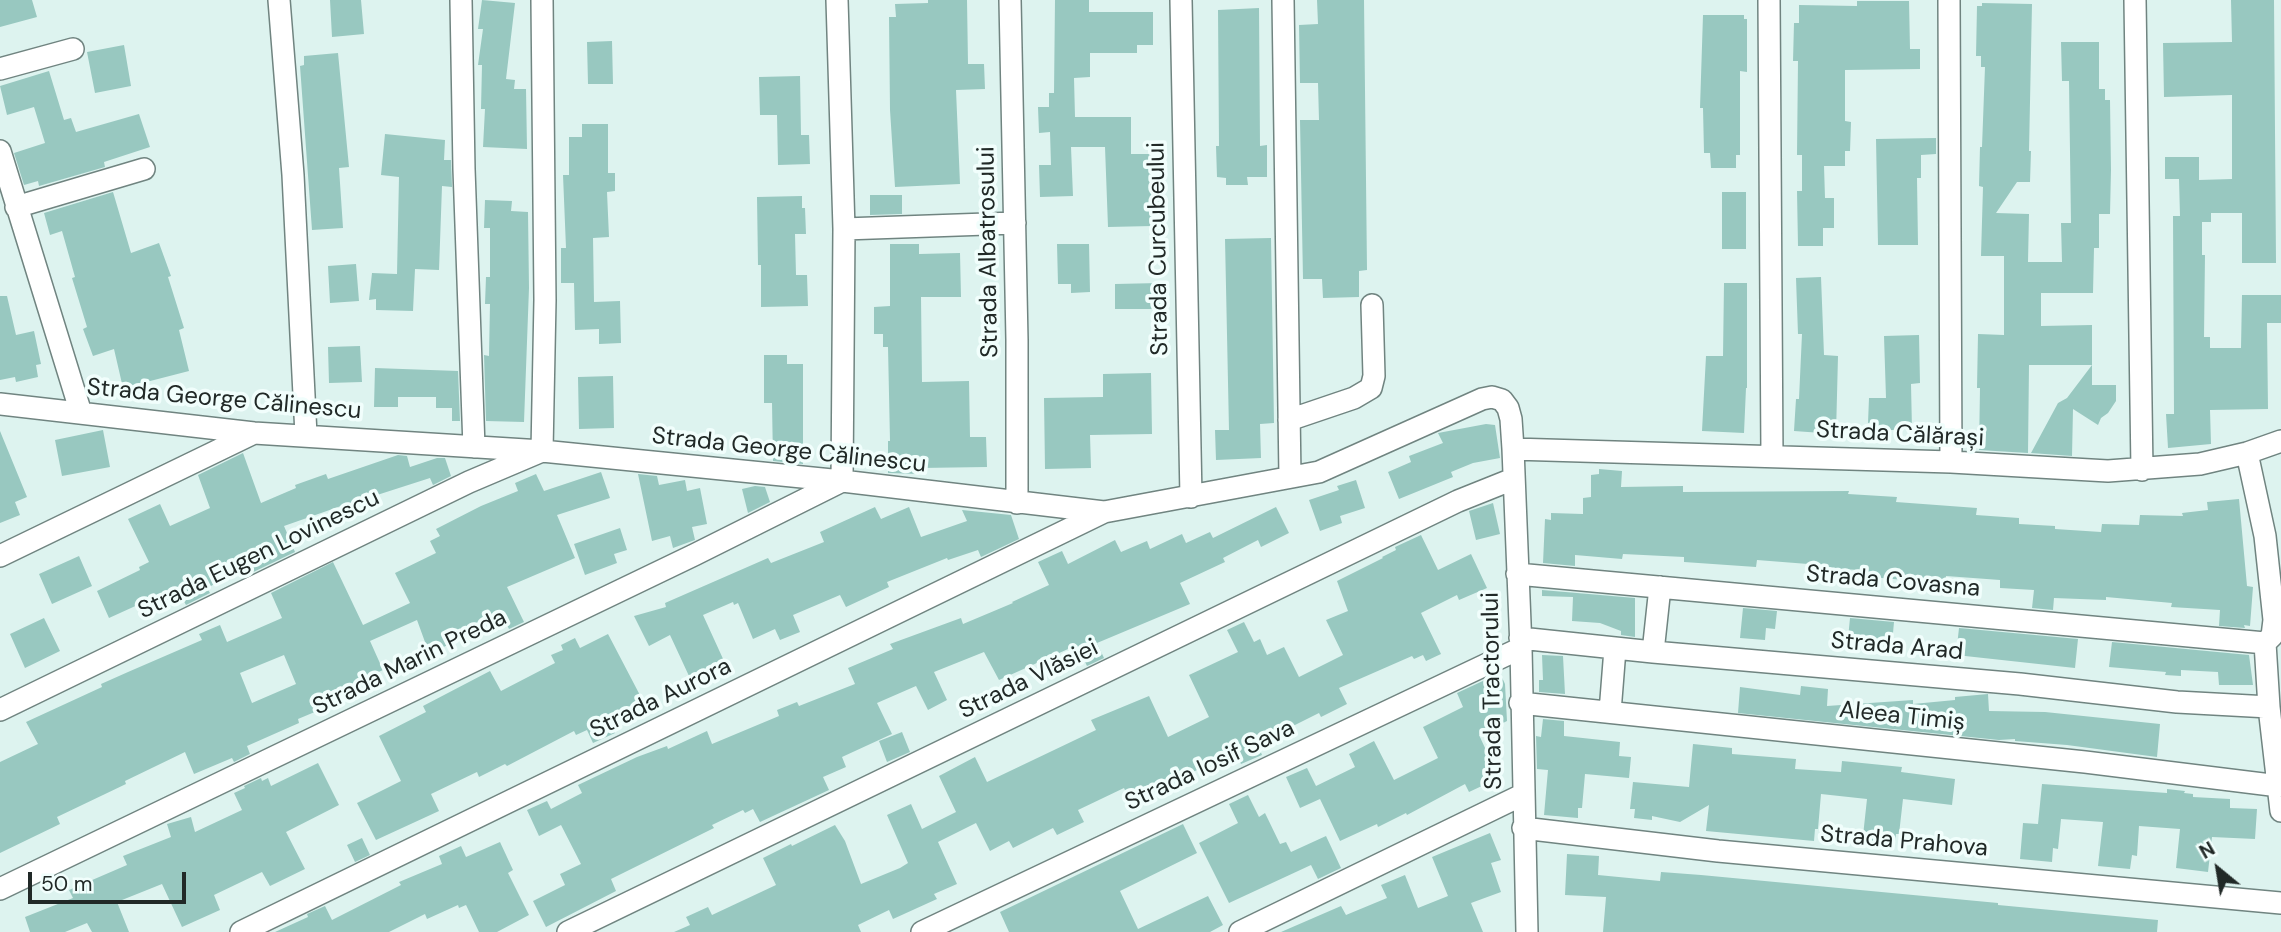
<!DOCTYPE html>
<meta charset="utf-8">
<style>
body{margin:0}
#map{position:relative;width:2281px;height:932px;overflow:hidden;background:#ddf3ef;font-family:"DM Sans",sans-serif}
canvas{display:block}
.north{position:absolute;left:2183px;top:834px;width:70px;height:70px;-webkit-text-stroke:5px #f1fefc;paint-order:stroke;rotate:330deg;font-size:19px;font-weight:700;line-height:28px;text-align:center;color:#212927}
.north::after{content:'';display:block;margin:auto;width:24px;height:32px;background:#212927;clip-path:polygon(50% 0,100% 100%,50% 72%,0 100%)}
.scale{position:absolute;left:28px;top:872px;width:158px;height:32px;box-sizing:border-box;border:4px solid #212927;border-top:0;padding-left:9px;font-size:21px;line-height:24px;white-space:nowrap;color:#212927;-webkit-text-stroke:5px #f1fefc;paint-order:stroke}
</style>
<div id="map">
<canvas width="2281" height="932"></canvas>
<div class="north">N</div>
<div class="scale">50 m</div>
</div>
<script>
const ctx = document.querySelector('canvas').getContext('2d');
ctx.lineJoin = 'round';
function fill(path, color) { ctx.fillStyle = color; ctx.fill(path, 'evenodd'); }
const toPath = rows => new Path2D(rows.map(r => 'M' + r).join(''));
function stroke(path, color, width, dash) { ctx.strokeStyle = color; ctx.lineWidth = width; ctx.lineCap = dash ? 'butt' : 'round'; ctx.setLineDash(dash || []); ctx.stroke(path); }
function label(font, color, halo, rows, align = 'center') {
  ctx.font = font + ' "DM Sans",sans-serif'; ctx.lineWidth = 7; ctx.setLineDash([]); ctx.textBaseline = 'middle'; ctx.strokeStyle = halo; ctx.fillStyle = color; for (const [text, x, y, turn = 0] of rows) {
    ctx.save(); ctx.translate(x, y); ctx.rotate((+turn || 0) * Math.PI / 180); ctx.textAlign = isNaN(turn) ? turn : align; if (halo) ctx.strokeText(text, 0, 0); ctx.fillText(text, 0, 0); ctx.restore();
  }
}
fill(toPath([
 [0,0,32,0,37,17,0,27],
 [330,0,361,0,364,34,332,37],
 [482,0,515,3,506,79,515,80,514,89,526,89,527,149,483,147,485,109,481,109,482,65,478,65,483,29,478,29],
 [928,0,967,0,968,64,984,64,985,89,956,90,960,184,895,187,890,110,889,17,896,17,895,4,928,3],
 [1055,0,1089,0,1089,12,1153,12,1153,45,1137,45,1137,53,1090,53,1090,77,1074,78,1075,117,1131,117,1131,154,1151,154,1152,226,1108,227,1105,147,1071,147,1073,196,1040,197,1039,165,1051,165,1050,132,1039,133,1038,107,1049,107,1049,93,1054,93],
 [1317,0,1364,0,1367,270,1359,271,1359,297,1323,298,1322,279,1303,279,1300,120,1319,120,1318,83,1300,83,1299,25,1318,24],
 [2231,0,2274,0,2276,263,2242,263,2242,213,2211,213,2211,222,2202,222,2202,255,2205,255,2204,337,2210,337,2210,348,2241,348,2242,295,2281,295,2281,323,2267,323,2268,409,2210,410,2211,444,2168,448,2166,414,2174,414,2173,216,2180,216,2179,179,2165,179,2165,157,2199,157,2199,180,2232,179,2232,95,2164,97,2163,43,2232,42],
 [1857,1,1909,1,1910,49,1920,49,1920,69,1845,70,1845,121,1851,122,1850,151,1845,151,1845,166,1824,166,1825,198,1834,198,1834,228,1823,228,1823,246,1798,246,1797,191,1802,191,1802,155,1797,155,1798,61,1793,61,1794,23,1799,23,1799,5,1857,6],
 [1982,3,2032,4,2029,151,2031,151,2030,182,2017,182,1996,213,2029,214,2028,262,2062,262,2061,223,2071,223,2069,81,2062,81,2061,42,2099,42,2099,89,2105,89,2105,100,2110,100,2111,170,2110,214,2099,214,2099,248,2094,248,2093,293,2041,293,2041,326,2092,325,2092,385,2116,385,2116,401,2108,413,2101,418,2098,425,2073,409,2072,456,2031,453,2058,403,2067,398,2092,365,2029,365,2028,453,1979,450,1980,388,1977,388,1978,334,2004,335,2004,256,1981,256,1983,187,1979,186,1980,147,1982,147,1985,67,1981,67,1981,56,1976,56,1977,6,1982,6],
 [1259,8,1260,146,1267,145,1267,177,1247,177,1248,185,1226,185,1226,178,1217,177,1216,146,1219,146,1218,10],
 [1703,15,1744,15,1744,19,1747,19,1747,72,1740,71,1740,155,1736,155,1736,168,1711,168,1710,153,1704,153,1703,108,1700,108],
 [612,41,613,84,588,84,587,42],
 [124,45,131,86,95,93,87,52],
 [338,53,349,167,339,168,343,228,312,230,300,66,304,65,304,56],
 [49,71,64,120,71,118,76,132,139,114,150,147,104,162,105,167,39,186,38,181,24,185,14,153,45,143,34,107,7,115,0,86],
 [800,76,801,135,809,135,810,164,778,165,777,115,760,115,759,77],
 [582,124,608,124,608,173,615,173,615,191,607,192,609,237,593,238,594,302,620,301,621,343,599,344,599,329,575,330,574,283,561,283,561,248,566,248,563,175,569,175,569,137,582,137],
 [385,134,445,140,444,160,451,160,452,187,442,186,439,270,415,269,413,311,376,310,376,299,369,300,372,273,397,274,399,177,381,175],
 [1936,138,1936,154,1921,155,1921,178,1917,178,1918,245,1878,245,1876,139],
 [113,192,131,253,159,243,171,276,168,277,184,328,179,330,189,371,123,388,114,349,93,356,83,329,87,327,72,278,75,277,62,231,50,235,44,213],
 [1722,192,1746,192,1746,249,1722,249],
 [870,195,902,195,902,214,870,215],
 [802,196,802,208,805,208,806,234,795,234,796,275,807,275,808,306,761,307,761,265,758,265,757,197],
 [485,200,512,201,511,211,528,212,529,288,524,422,486,421,484,355,489,356,490,304,485,304,486,277,490,277,490,228,484,228],
 [1271,238,1274,423,1260,424,1261,458,1216,460,1215,430,1229,430,1225,239],
 [890,244,919,244,919,254,960,253,961,297,921,297,922,382,969,381,970,437,986,437,987,467,920,468,920,474,888,473,888,441,890,441,888,347,883,347,883,334,874,334,874,307,890,306],
 [1057,244,1089,244,1090,292,1071,293,1071,284,1058,284],
 [356,264,359,301,330,303,328,266],
 [1821,277,1824,355,1838,356,1836,434,1794,431,1796,399,1799,399,1802,334,1798,334,1796,278],
 [1160,283,1160,309,1115,309,1115,284],
 [1724,283,1747,283,1747,388,1746,388,1744,433,1702,431,1706,356,1723,356],
 [0,296,7,296,16,335,34,331,41,364,36,365,38,377,16,382,15,377,0,380],
 [1919,335,1920,383,1911,384,1912,430,1873,430,1873,422,1868,423,1869,398,1886,398,1884,336],
 [360,346,362,382,329,383,328,347],
 [764,355,787,355,787,364,803,364,803,464,773,461,772,403,764,403],
 [375,368,458,371,460,421,452,421,452,408,436,408,436,397,398,397,398,407,374,407],
 [1151,373,1152,434,1090,435,1091,468,1045,469,1044,398,1103,397,1103,374],
 [613,376,614,428,579,429,578,377],
 [1486,424,1495,425,1500,458,1473,463,1451,472,1453,477,1399,499,1388,472,1411,462,1409,456,1443,443,1438,433],
 [103,430,110,467,62,476,55,440],
 [0,431,27,497,15,502,20,515,0,523],
 [243,453,261,503,296,488,295,485,326,474,328,479,398,455,407,456,410,467,437,458,445,458,451,476,433,485,430,478,374,496,375,499,343,511,341,506,284,526,295,552,243,577,240,571,207,588,210,593,186,605,180,594,157,605,153,598,109,618,97,591,140,570,139,567,149,562,128,519,160,504,170,526,210,508,198,475],
 [1599,469,1622,471,1621,487,1683,486,1683,492,1849,491,1848,494,1897,497,1896,502,1977,508,1976,515,2019,518,2019,524,2055,526,2055,529,2101,532,2102,524,2139,525,2140,515,2183,516,2182,513,2208,510,2207,502,2239,499,2247,586,2253,587,2250,626,2244,625,2245,628,2219,626,2220,610,2171,607,2172,603,2106,597,2106,600,2054,598,2053,610,2032,608,2034,590,2000,588,2000,580,1946,576,1945,588,1915,585,1916,581,1859,576,1859,570,1808,567,1808,564,1757,560,1756,567,1684,562,1684,557,1623,554,1622,559,1575,555,1575,566,1543,563,1545,519,1551,520,1551,513,1583,514,1583,498,1591,497,1591,475,1599,474],
 [601,472,610,498,557,515,575,558,507,587,524,622,509,629,503,617,452,641,453,643,429,653,417,620,370,641,383,670,337,691,341,701,298,719,299,723,247,746,250,754,234,762,232,758,194,774,185,752,125,781,126,784,57,817,60,824,0,853,0,762,38,744,26,722,102,687,101,684,128,672,202,640,199,634,220,625,227,642,282,618,271,593,333,562,363,625,410,603,395,573,436,553,430,541,440,536,436,529,481,506,518,491,515,483,536,474,544,491],
 [284,655,296,684,252,703,240,673],
 [638,474,657,476,659,485,685,480,687,491,700,488,707,524,692,527,695,540,673,548,670,536,652,541],
 [1356,480,1365,508,1340,516,1342,523,1320,531,1309,500,1339,490,1337,486],
 [755,486,765,487,770,502,748,513,742,489],
 [1493,503,1500,534,1476,540,1469,511],
 [875,507,881,519,909,507,921,537,967,521,962,510,1011,515,1019,539,981,557,978,550,948,560,947,558,887,582,889,587,846,607,840,595,793,615,800,632,780,640,775,629,753,639,738,603,734,605,733,602,703,615,724,661,689,676,670,635,649,646,634,616,666,607,665,603,768,558,771,563,824,542,820,532],
 [1276,507,1289,533,1261,547,1258,540,1223,558,1225,562,1180,583,1190,604,1097,643,1104,658,1087,666,1077,645,999,680,984,652,934,672,947,700,928,710,916,686,877,703,892,734,842,757,846,767,823,777,829,790,760,822,753,809,745,813,743,810,712,825,714,828,611,879,616,891,546,927,533,901,565,885,560,874,581,864,561,825,539,836,527,810,547,801,551,809,582,793,578,785,637,757,667,746,668,749,707,731,712,744,779,716,777,710,797,702,799,706,855,684,848,668,893,649,890,644,961,618,963,624,1013,603,1012,602,1049,585,1038,562,1062,551,1068,564,1115,540,1121,552,1147,541,1150,549,1182,534,1186,543,1210,532,1213,538],
 [620,528,627,550,614,554,617,563,585,575,574,544],
 [1421,535,1438,570,1471,554,1487,588,1459,600,1457,595,1421,613,1441,654,1426,661,1423,655,1414,659,1412,656,1339,688,1347,704,1321,717,1319,713,1285,730,1288,737,1260,750,1262,755,1241,764,1235,751,1131,803,1124,788,1078,810,1084,822,1057,835,1053,828,1013,848,1009,841,990,851,976,823,938,842,957,884,934,894,937,899,893,919,889,910,858,925,861,932,674,932,690,925,686,917,708,907,712,915,776,885,763,858,791,844,792,846,835,825,845,841,861,884,900,868,908,863,887,815,911,804,922,829,956,812,939,776,975,757,987,782,1096,730,1091,720,1149,696,1168,737,1209,717,1189,675,1238,652,1227,630,1244,622,1254,642,1260,639,1267,655,1284,647,1299,677,1343,655,1326,620,1348,611,1337,581,1383,558,1382,557,1396,550,1395,547],
 [79,556,92,586,52,604,39,574],
 [1542,590,1635,598,1635,637,1621,635,1621,631,1600,623,1572,621,1573,597,1542,596],
 [1743,608,1777,611,1775,629,1766,628,1765,640,1740,638],
 [44,618,60,651,25,668,10,634],
 [1850,618,1894,622,1892,644,1876,643,1875,651,1847,649],
 [1959,628,2078,639,2075,668,1956,655],
 [608,634,643,701,607,716,615,733,593,743,587,730,576,735,574,731,507,766,505,764,479,777,477,772,431,794,439,811,376,840,357,803,401,781,379,736,426,712,423,706,490,671,501,691,555,663,551,655,563,650,561,645,575,638,580,648],
 [2112,642,2249,655,2253,685,2219,685,2218,672,2181,670,2181,676,2165,675,2166,672,2109,667],
 [1542,655,1563,656,1565,694,1539,692,1539,680,1543,680],
 [1500,673,1505,684,1507,721,1479,735,1499,778,1469,792,1465,784,1407,815,1406,813,1378,827,1377,824,1340,841,1320,799,1300,808,1286,777,1307,768,1316,786,1355,767,1349,754,1374,741,1394,780,1438,758,1423,727,1463,707,1457,693],
 [1801,686,1828,689,1827,706,1913,700,1913,704,1955,700,1955,697,1988,694,1989,711,2045,712,2160,724,2157,757,2067,745,2015,741,2015,739,1999,740,1738,713,1740,687,1800,695],
 [1543,719,1564,721,1564,736,1620,742,1619,756,1631,757,1629,778,1585,774,1582,808,1578,808,1578,818,1544,815,1548,770,1537,769,1536,736,1541,737],
 [902,732,910,752,887,762,879,741],
 [1693,744,1732,748,1732,754,1796,759,1795,769,1841,772,1842,761,1902,767,1901,772,1955,779,1952,805,1903,799,1899,834,1896,834,1894,849,1862,845,1867,799,1821,794,1818,829,1815,829,1814,841,1706,831,1709,805,1680,822,1652,816,1652,820,1634,818,1635,809,1630,809,1633,782,1689,787],
 [318,763,339,805,286,832,305,869,270,886,262,872,214,895,220,910,182,927,162,884,117,902,129,932,92,932,87,923,65,932,30,932,25,917,73,898,69,890,127,865,123,856,171,837,167,824,191,817,195,832,242,810,234,793,245,788,244,786,261,778,262,781,268,778,271,786],
 [2042,784,2167,793,2167,789,2185,791,2184,793,2193,794,2193,797,2230,799,2230,808,2257,809,2255,839,2212,837,2208,872,2176,868,2180,829,2139,826,2137,856,2132,855,2130,869,2098,866,2103,822,2061,819,2058,849,2053,848,2052,862,2020,859,2023,823,2038,824],
 [1248,795,1259,817,1265,813,1280,844,1286,842,1291,852,1326,836,1341,868,1318,879,1311,865,1229,903,1199,843,1238,823,1229,804],
 [1183,824,1197,853,1120,891,1138,929,1208,896,1223,925,1210,932,1009,932,1000,912],
 [1490,833,1501,860,1491,863,1501,892,1471,903,1483,932,1281,932,1341,906,1346,915,1387,898,1381,885,1405,875,1418,908,1448,896,1432,857],
 [362,838,370,855,355,862,347,845],
 [500,842,513,870,508,873,529,915,497,932,479,932,466,905,459,908,458,905,427,919,425,914,389,932,275,932,308,917,307,914,325,906,332,920,401,885,399,882,442,864,439,856,461,846,466,857],
 [1567,854,1599,856,1598,875,1660,881,1661,872,1701,875,1998,903,1998,905,2158,920,2157,932,1603,932,1606,897,1565,895]
]), '#98c8c0');
const street = toPath([
 [279,0,293,175,306,435],
 [461,0,464,169,474,447],
 [1010,0,1017,340,1017,503],
 [1181,0,1191,497],
 [1283,0,1290,477],
 [1769,0,1772,456],
 [1949,0,1951,462],
 [2135,0,2142,470],
 [0,69,73,49],
 [0,151,81,413],
 [16,207,144,169],
 [844,229,1015,223],
 [0,404,254,433,542,451,842,481,1104,512,1319,472,1482,399,1492,397,1502,400,1508,408,1511,419,1513,449,1521,648,1527,932],
 [1289,420,1354,398,1371,388,1374,376,1372,305],
 [1513,449,1951,462,2108,471,2200,464,2247,453,2281,441],
 [2247,453,2265,536,2274,620,2272,636,2265,643,2269,707,2281,811],
 [0,556,254,433],
 [1517,574,2265,643],
 [1520,638,1653,652,2020,684,2177,702,2269,707],
 [1653,652,1660,587],
 [1520,703,2085,762,2279,786],
 [0,710,469,482,542,451,545,300,542,0],
 [1610,712,1615,649],
 [1523,828,1718,851,2281,903],
 [0,889,694,555,842,481,844,229,837,0],
 [241,932,1104,512],
 [568,932,1458,501,1513,479],
 [922,932,1521,648],
 [1240,932,1522,795]
]);
stroke(street, '#708480', 24);
stroke(street, '#fff', 21);
label('24px', '#212927', '#f1fefc', [
 ["Strada Curcubeului",1159,249,-91],
 ["Strada Albatrosului",989,252,-91],
 ["Strada George Călinescu",224,400,5],
 ["Strada Călărași",1900,435,3],
 ["Strada George Călinescu",789,451,6],
 ["Strada Eugen Lovinescu",259,555,-26],
 ["Strada Covasna",1893,582,5],
 ["Strada Arad",1897,647,5],
 ["Strada Marin Preda",410,663,-26],
 ["Strada Vlăsiei",1029,680,-26],
 ["Strada Tractorului",1493,691,-91],
 ["Strada Aurora",661,699,-26],
 ["Aleea Timiș",1902,717,6],
 ["Strada Iosif Sava",1210,766,-25],
 ["Strada Prahova",1904,842,5]
]);
</script>
